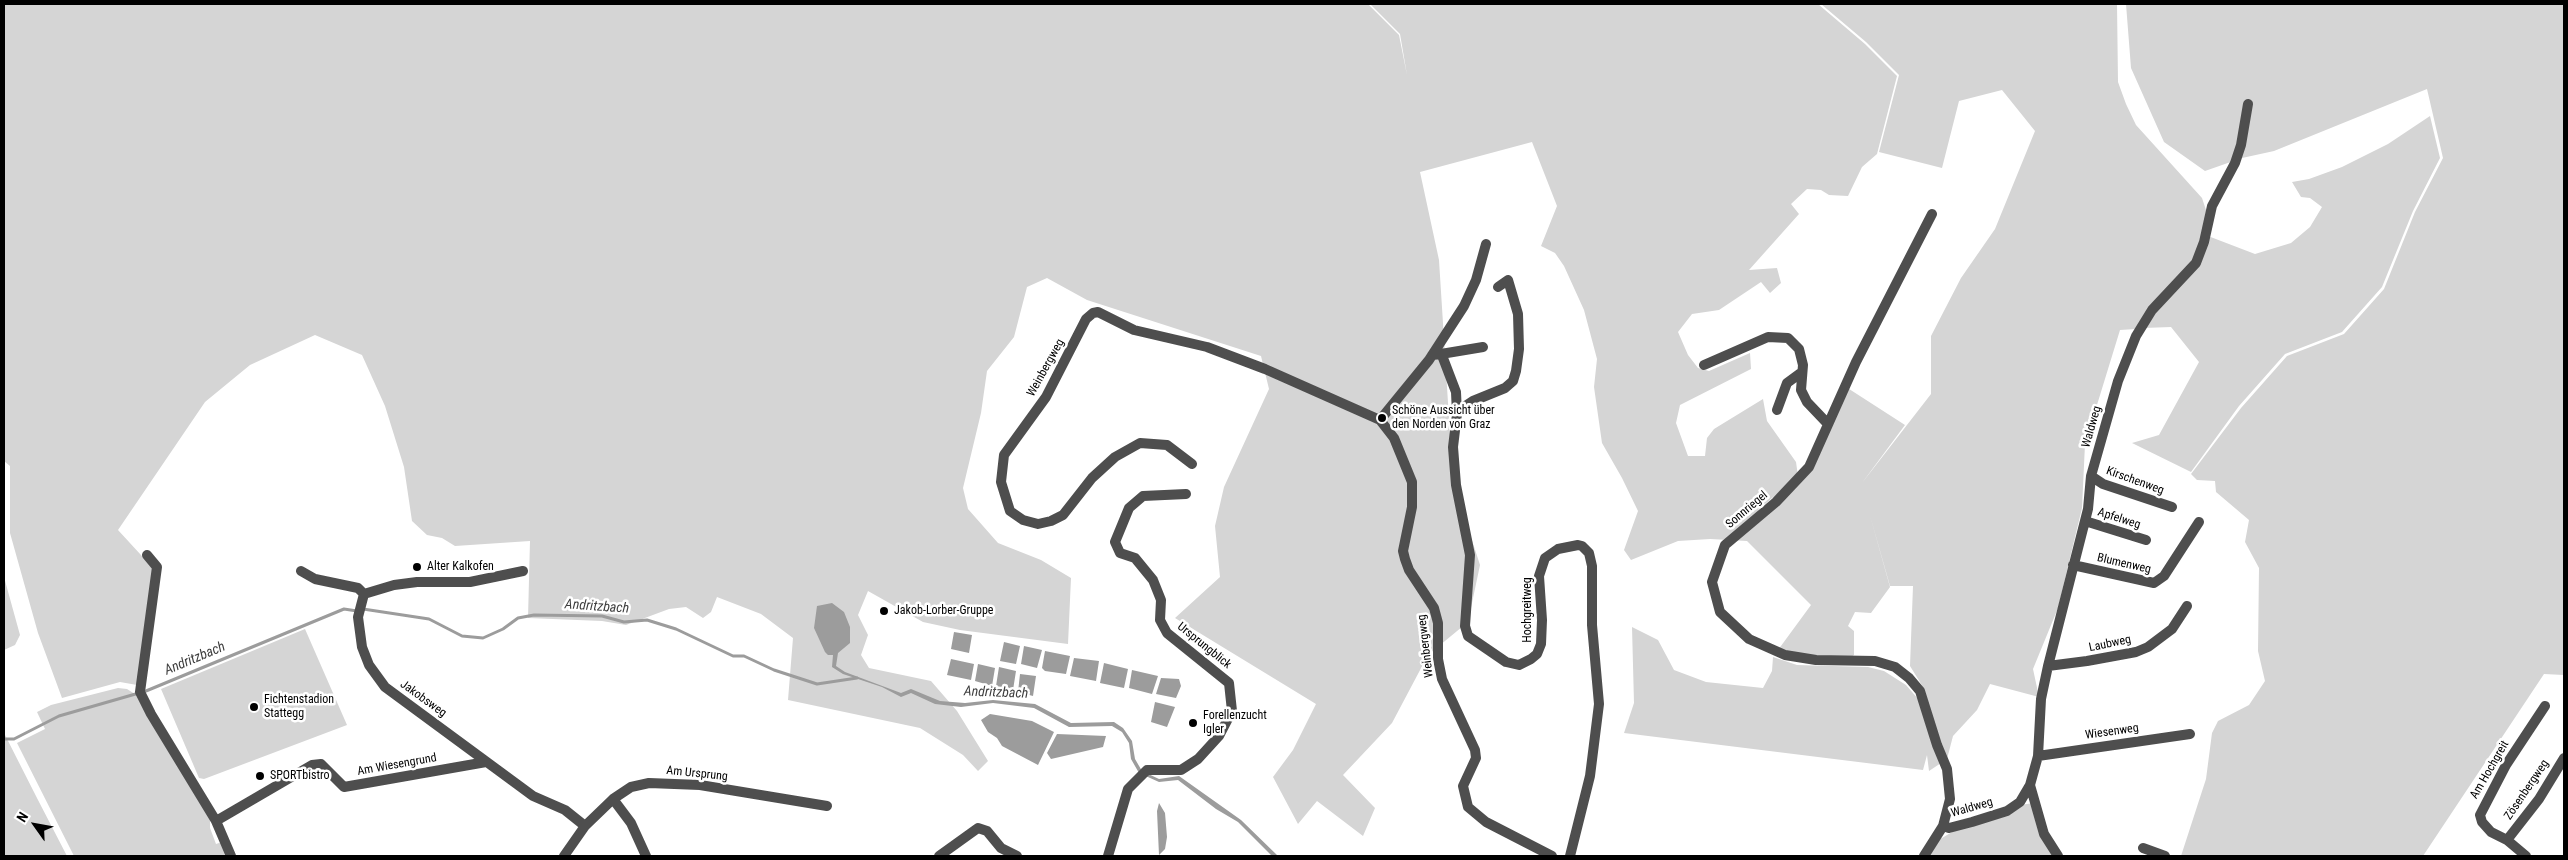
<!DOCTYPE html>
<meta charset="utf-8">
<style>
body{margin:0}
#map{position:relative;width:2568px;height:860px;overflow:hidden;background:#fff;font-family:"Roboto Condensed",sans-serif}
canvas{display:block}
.frame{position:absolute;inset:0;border:5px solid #000;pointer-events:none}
.north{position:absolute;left:10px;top:800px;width:50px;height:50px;-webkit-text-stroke:4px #fff;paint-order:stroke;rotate:302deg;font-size:14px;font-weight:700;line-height:20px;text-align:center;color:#000}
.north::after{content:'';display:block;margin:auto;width:18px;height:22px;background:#000;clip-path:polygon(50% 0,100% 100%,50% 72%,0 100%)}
</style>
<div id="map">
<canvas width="2568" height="860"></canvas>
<div class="frame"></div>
<div class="north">N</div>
</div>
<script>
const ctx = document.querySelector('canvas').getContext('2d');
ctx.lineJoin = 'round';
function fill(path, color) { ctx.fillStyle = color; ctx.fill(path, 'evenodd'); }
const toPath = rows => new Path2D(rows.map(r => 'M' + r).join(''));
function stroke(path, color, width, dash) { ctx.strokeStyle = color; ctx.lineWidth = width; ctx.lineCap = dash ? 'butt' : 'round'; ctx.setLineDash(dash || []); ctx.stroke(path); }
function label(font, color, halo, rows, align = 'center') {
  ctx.font = font + ' "Roboto Condensed",sans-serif'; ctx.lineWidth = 5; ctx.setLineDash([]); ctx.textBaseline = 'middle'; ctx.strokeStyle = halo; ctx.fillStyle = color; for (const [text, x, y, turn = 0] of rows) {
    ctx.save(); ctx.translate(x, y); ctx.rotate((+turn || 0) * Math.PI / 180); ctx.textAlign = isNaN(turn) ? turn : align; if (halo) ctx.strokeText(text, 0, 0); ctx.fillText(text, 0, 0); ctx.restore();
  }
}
fill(toPath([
 [4,4,1368,4,1399,35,1407,75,1400,34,1370,4,1818,4,1865,44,1897,76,1877,154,1862,167,1848,196,1829,195,1821,190,1807,189,1791,204,1799,214,1749,270,1777,268,1781,283,1770,293,1761,282,1719,310,1692,314,1678,332,1688,355,1698,368,1709,371,1750,353,1751,369,1680,405,1676,423,1688,456,1705,456,1707,438,1714,429,1763,399,1767,421,1796,462,1798,476,1758,510,1761,516,1804,478,1846,387,1905,425,1862,483,1931,394,1931,336,1961,278,1995,229,2035,131,2002,90,1959,101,1942,168,1879,152,1899,75,1866,42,1821,4,2117,4,2118,82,2126,104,2136,125,2202,198,2206,210,2205,227,2192,263,2136,329,2120,330,2085,444,2082,508,2058,608,2033,669,2039,697,1990,684,1977,710,1953,736,1947,759,1929,771,1927,755,1923,770,1624,733,1634,703,1632,627,1658,640,1674,670,1706,682,1763,688,1772,671,1773,657,1797,665,1868,667,1884,671,1906,685,1919,700,1926,725,1923,687,1910,666,1913,586,1890,586,1869,512,1890,587,1871,613,1855,612,1848,626,1854,631,1854,655,1851,657,1818,657,1778,650,1811,605,1747,541,1710,539,1678,541,1631,560,1624,550,1638,511,1622,478,1602,443,1594,387,1597,359,1584,310,1564,266,1555,253,1541,246,1557,206,1532,142,1420,172,1439,260,1453,482,1480,565,1468,622,1428,655,1392,723,1343,775,1375,808,1363,836,1317,801,1298,824,1273,777,1293,750,1316,704,1175,618,1220,577,1215,526,1224,487,1269,389,1261,356,1087,300,1047,278,1027,287,1014,337,987,371,981,413,963,488,968,509,998,543,1041,560,1071,578,1068,644,960,630,923,622,868,591,858,615,868,635,861,655,869,668,931,681,957,711,988,761,978,771,963,755,920,728,788,700,793,638,761,614,717,597,711,612,703,618,686,607,669,609,626,625,602,621,528,618,530,541,455,546,442,538,427,535,412,521,404,467,385,406,362,355,315,335,250,365,205,402,118,530,152,567,153,577,137,685,120,682,62,698,38,633,10,533,10,466,4,461],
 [2126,4,2564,4,2564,675,2544,674,2423,856,2181,856,2206,779,2212,733,2218,721,2249,705,2265,681,2258,651,2259,568,2245,542,2249,520,2216,492,2215,481,2197,480,2191,474,2241,408,2287,356,2344,334,2384,289,2415,212,2443,158,2427,89,2274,151,2242,158,2205,171,2164,142,2131,68],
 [2430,116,2440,158,2413,211,2382,287,2342,332,2285,354,2239,406,2191,472,2132,443,2159,435,2199,362,2171,327,2143,328,2175,288,2208,236,2255,254,2291,243,2310,227,2322,207,2310,198,2301,197,2292,182,2309,179,2342,167,2388,144],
 [4,577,20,635,15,645,4,650],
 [305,629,347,725,204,779,199,778,161,689],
 [118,688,127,689,138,696,210,816,210,828,216,844,222,842,226,852,224,856,74,856,17,743,45,729,37,712,51,705],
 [4,733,38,800,67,856,4,856],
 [2033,803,2054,856,1930,856,1937,841,1952,832,2021,805]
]), '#d5d5d5');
fill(toPath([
 [832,603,844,612,850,627,850,643,838,653,836,666,845,672,901,693,911,689,940,701,965,703,993,700,1035,704,1071,723,1114,722,1123,728,1132,741,1135,759,1142,771,1159,779,1179,776,1241,820,1278,856,1272,856,1238,822,1216,809,1178,780,1159,782,1139,773,1131,759,1129,743,1122,732,1112,726,1069,727,1034,708,993,703,961,707,935,704,911,693,901,697,882,687,843,674,832,667,833,655,828,655,825,652,814,628,817,606],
 [954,632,972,635,969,653,951,649],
 [1004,642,1020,646,1016,664,1000,661],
 [1024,646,1042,650,1037,668,1021,664],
 [1045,651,1070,656,1066,674,1045,671,1042,668],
 [1074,658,1099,661,1096,681,1070,676],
 [951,659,974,664,971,680,947,675],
 [1104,663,1128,669,1124,688,1100,683],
 [978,664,995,668,992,686,975,681],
 [999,667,1016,671,1013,690,996,686],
 [1132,670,1158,676,1152,694,1129,688],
 [1020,674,1036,676,1033,696,1018,692],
 [1161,678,1179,679,1181,686,1176,698,1156,694],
 [1155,702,1175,707,1167,727,1151,722],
 [990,714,1032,721,1054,732,1038,765,1002,746,997,738,988,732,981,720],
 [1057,734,1106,736,1103,747,1051,759,1047,753],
 [1159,803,1165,813,1167,837,1165,849,1159,855,1157,811]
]), '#9c9c9c');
stroke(toPath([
 [363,609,429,619,462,636,483,638,503,629,518,618,534,615,602,616,624,622,647,620,676,629,733,656,744,656,774,670,817,684,857,678],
 [4,739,14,739,59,716,146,691,344,609,357,611]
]), '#9c9c9c', 3);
stroke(toPath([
 [1932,214,1856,362,1809,467,1776,502,1725,545,1712,582,1720,612,1749,639,1785,655,1816,660,1875,661,1895,667,1909,678,1920,691,1937,745,1947,769,1950,799,1943,826],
 [1498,287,1508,280,1518,314,1519,349,1516,371,1513,381,1505,388,1473,401,1461,409,1457,414,1453,447,1456,485,1470,555,1465,626,1468,636,1506,662,1519,665,1531,659,1537,654,1541,644,1542,620,1539,576,1545,558,1558,549,1578,545,1582,546,1589,553,1592,566,1592,625,1599,704,1590,776,1570,856],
 [1441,354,1483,347],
 [1432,355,1441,354,1443,358,1456,392,1457,414],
 [1704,365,1768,337,1788,338,1799,349,1803,365,1801,390,1807,402,1827,423],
 [1777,410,1787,383,1802,372],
 [1380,420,1429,360,1464,306,1476,280,1486,244],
 [1192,464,1167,445,1140,443,1115,457,1092,478,1063,515,1051,521,1038,524,1023,520,1010,511,1001,482,1004,455,1046,397,1086,319,1093,313,1098,312,1134,330,1207,347,1265,369,1380,420,1394,438,1412,482,1412,507,1403,551,1405,559,1409,570,1434,608,1438,623,1438,659,1442,679,1475,750,1476,758,1463,786,1468,807,1486,822,1552,856],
 [2091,476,2103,484,2172,507],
 [2085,521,2146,540],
 [147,555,157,567,140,692,151,714,216,821,231,856],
 [2073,565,2154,583,2164,576,2199,522],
 [301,571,315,579,358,588,364,594],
 [364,594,358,617,362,647,369,665,385,687,533,796,565,810,585,826],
 [364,594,394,585,417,582,470,582,523,571],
 [2048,666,2087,661,2136,652,2148,647,2172,629,2187,606],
 [2038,756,2190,734],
 [2030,785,2044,834,2058,856],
 [613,799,631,823,646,856],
 [216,821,312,765,321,764,344,787,486,762],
 [2507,840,2491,832,2482,822,2480,815,2506,765,2545,706],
 [2143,848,2165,856],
 [564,856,585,826,613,799,631,787,649,783,700,785,827,806],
 [939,856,978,828,987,831,1001,848,1017,856],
 [1108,856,1128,789,1147,770,1181,770,1198,759,1219,736,1232,711,1229,683,1167,633,1160,620,1161,600,1153,580,1135,558,1120,553,1115,542,1129,508,1143,496,1186,494],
 [1924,856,1943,826,1949,828,1972,822,2007,811,2020,802,2030,785,2038,756,2041,699,2048,666,2088,509,2091,476,2118,381,2136,336,2152,310,2196,263,2204,242,2212,206,2235,163,2241,145,2248,104],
 [2526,856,2507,840,2539,799,2564,758]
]), '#4e4e4e', 10);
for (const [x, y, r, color] of [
 [1382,418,5,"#000"],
 [417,567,5,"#000"],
 [884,611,5,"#000"],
 [254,707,5,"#000"],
 [1193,723,5,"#000"],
 [260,776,5,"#000"]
]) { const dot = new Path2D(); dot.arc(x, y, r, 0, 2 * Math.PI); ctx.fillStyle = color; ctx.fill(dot); stroke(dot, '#fff', 2); }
label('12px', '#000', '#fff', [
 ["Weinbergweg",1046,368,-61],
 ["Waldweg",2092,427,-74],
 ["Kirschenweg",2135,481,20],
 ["Sonnriegel",1747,510,-40],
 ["Apfelweg",2119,519,18],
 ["Blumenweg",2124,564,13],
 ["Hochgreitweg",1528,610,-90],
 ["Laubweg",2110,644,-12],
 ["Ursprungblick",1204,646,39],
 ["Weinbergweg",1426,646,-97],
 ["Jakobsweg",423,699,36],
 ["Wiesenweg",2112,732,-8],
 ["Am Wiesengrund",397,765,-10],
 ["Am Hochgreit",2490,770,-60],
 ["Am Ursprung",697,774,6],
 ["Zösenbergweg",2527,790,-56],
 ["Waldweg",1972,808,-16]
]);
label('12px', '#000', '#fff', [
 ["Schöne Aussicht über",1392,411],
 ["den Norden von Graz",1392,425],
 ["Alter Kalkofen",427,567],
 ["Jakob-Lorber-Gruppe",894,611],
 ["Fichtenstadion",264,700],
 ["Stattegg",264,714],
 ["Forellenzucht",1203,716],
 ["Igler",1203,730],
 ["SPORTbistro",270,776]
], 'left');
label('italic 14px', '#3d3d3d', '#fff', [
 ["Andritzbach",597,607,4],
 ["Andritzbach",195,659,-23],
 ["Andritzbach",996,693,2]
]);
</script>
